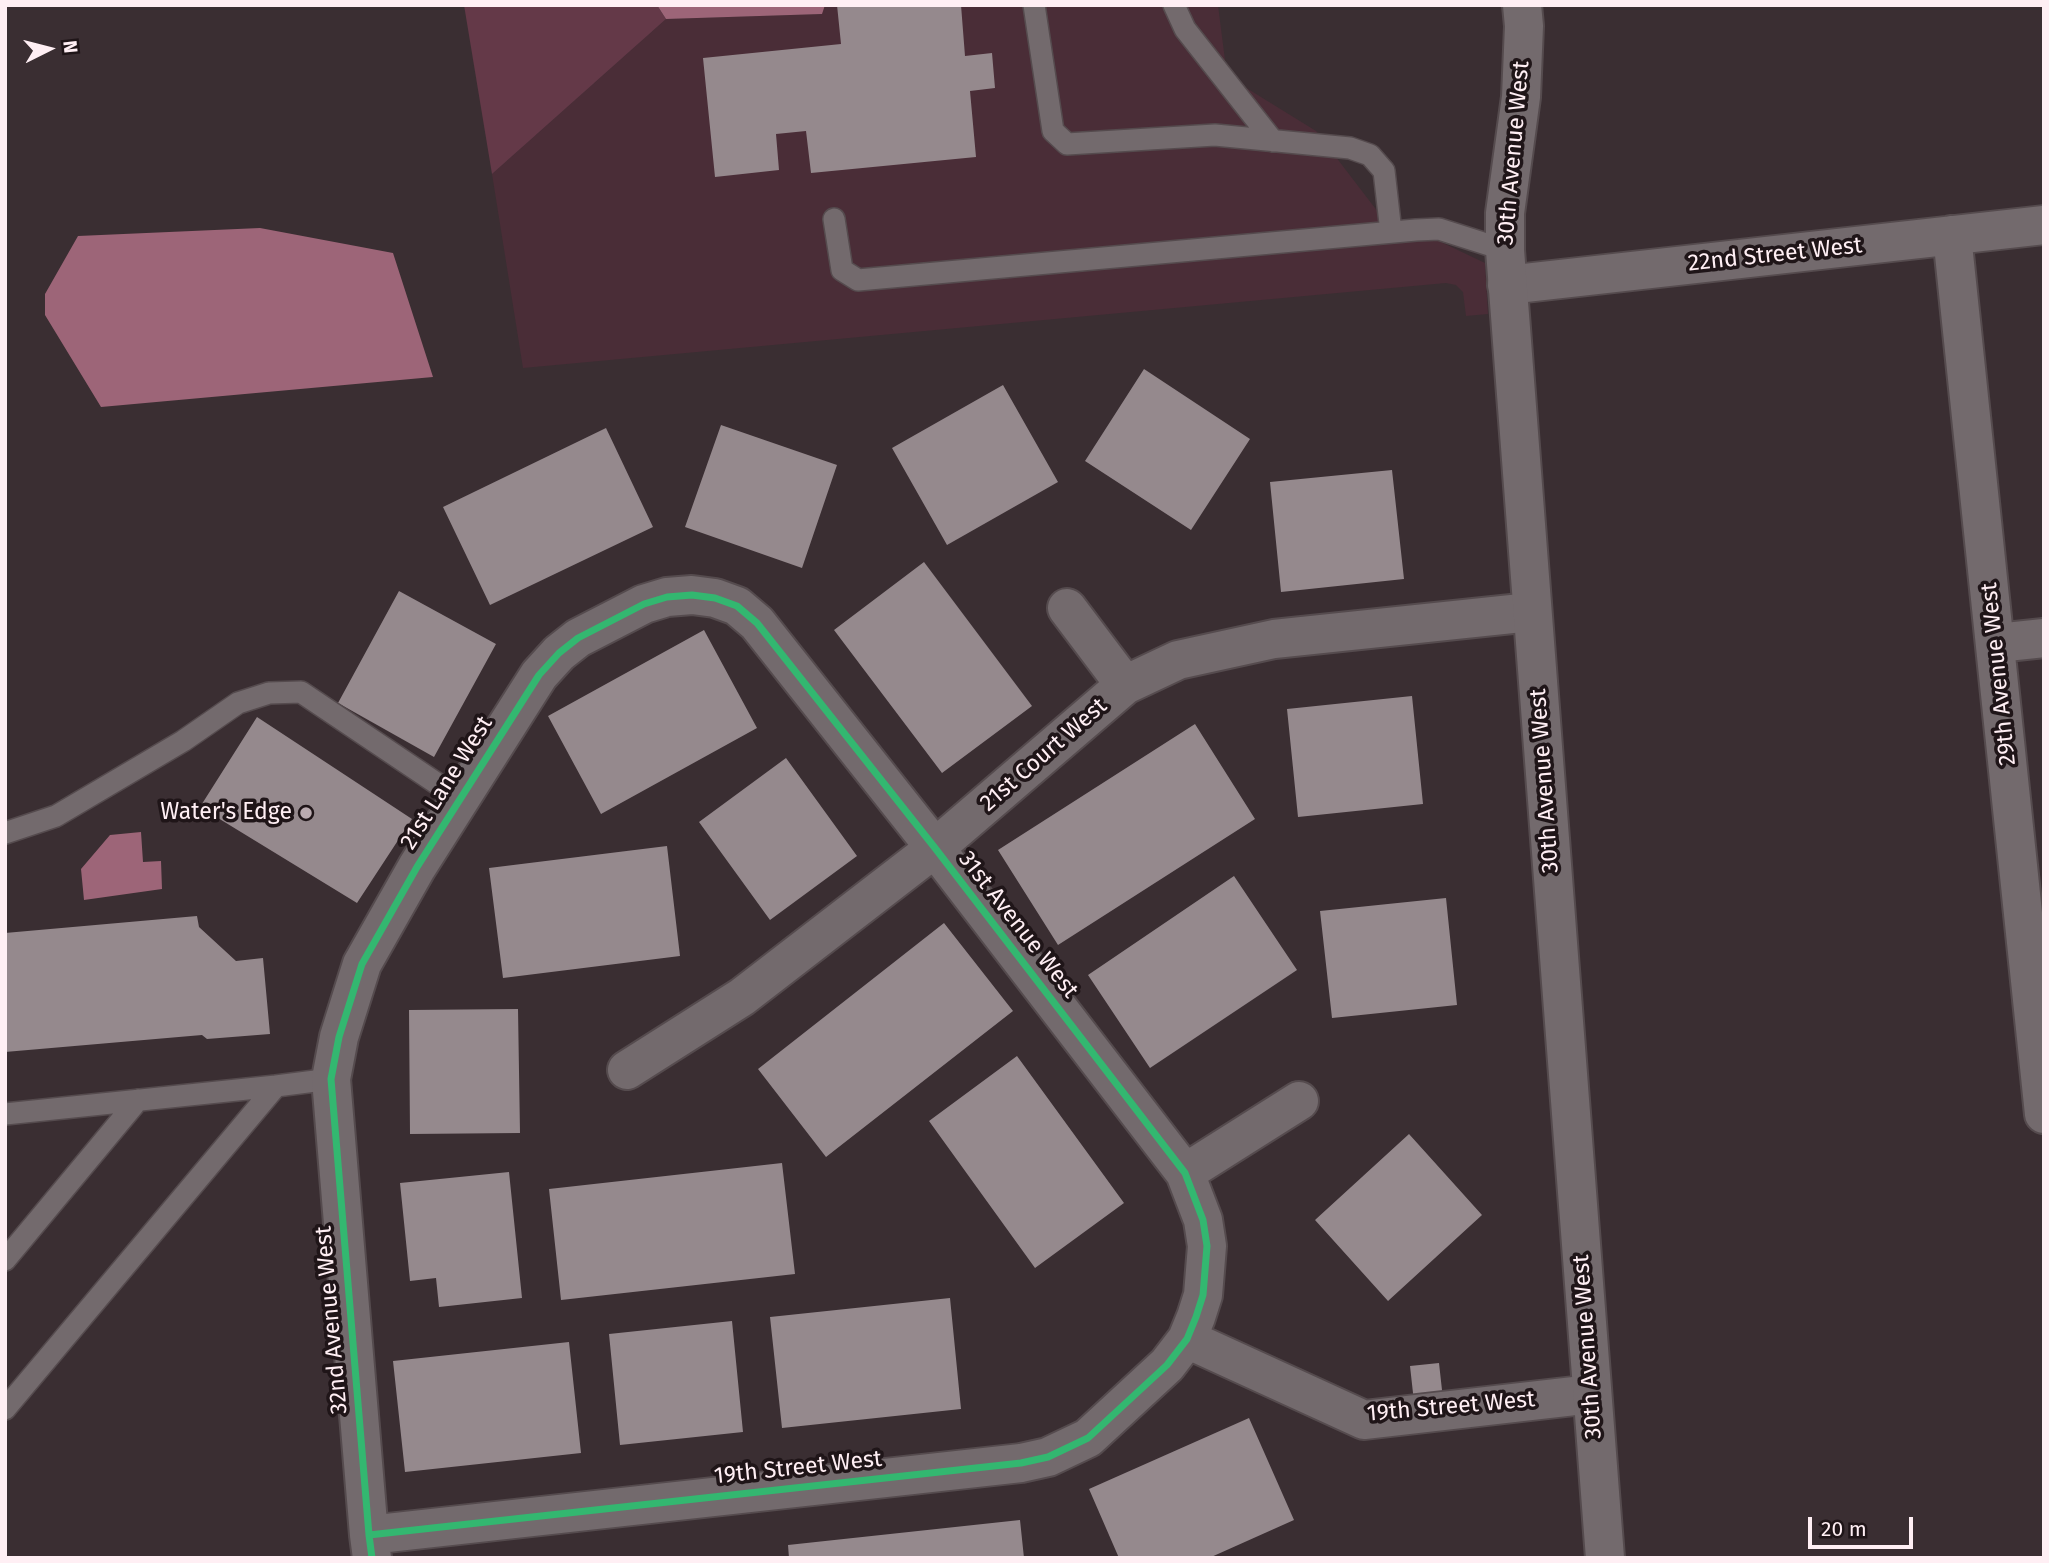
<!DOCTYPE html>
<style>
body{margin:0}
#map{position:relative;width:2049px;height:1563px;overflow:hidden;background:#3a2e32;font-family:"Fira Sans",sans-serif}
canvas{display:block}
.frame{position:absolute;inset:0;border:7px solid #ffeff4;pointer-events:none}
.north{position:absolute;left:14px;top:14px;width:70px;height:70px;-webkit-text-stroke:5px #1f1518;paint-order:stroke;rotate:84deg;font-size:19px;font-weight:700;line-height:28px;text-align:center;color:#ffeff4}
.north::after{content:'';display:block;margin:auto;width:24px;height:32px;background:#ffeff4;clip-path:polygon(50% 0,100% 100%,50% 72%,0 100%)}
.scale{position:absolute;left:1808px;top:1517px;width:105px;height:32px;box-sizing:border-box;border:4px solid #ffeff4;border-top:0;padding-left:9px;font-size:21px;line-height:24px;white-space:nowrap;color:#ffeff4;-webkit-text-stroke:5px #1f1518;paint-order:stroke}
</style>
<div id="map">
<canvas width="2049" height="1563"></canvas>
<div class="frame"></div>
<div class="north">N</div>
<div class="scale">20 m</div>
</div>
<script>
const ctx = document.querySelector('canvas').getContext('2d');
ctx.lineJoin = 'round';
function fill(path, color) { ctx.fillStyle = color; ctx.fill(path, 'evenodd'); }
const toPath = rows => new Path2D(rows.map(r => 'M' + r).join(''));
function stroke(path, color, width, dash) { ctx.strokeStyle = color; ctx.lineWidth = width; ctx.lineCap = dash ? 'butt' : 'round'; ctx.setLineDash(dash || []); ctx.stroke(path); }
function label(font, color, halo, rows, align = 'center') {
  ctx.font = font + ' "Fira Sans",sans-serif'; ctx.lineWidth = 7; ctx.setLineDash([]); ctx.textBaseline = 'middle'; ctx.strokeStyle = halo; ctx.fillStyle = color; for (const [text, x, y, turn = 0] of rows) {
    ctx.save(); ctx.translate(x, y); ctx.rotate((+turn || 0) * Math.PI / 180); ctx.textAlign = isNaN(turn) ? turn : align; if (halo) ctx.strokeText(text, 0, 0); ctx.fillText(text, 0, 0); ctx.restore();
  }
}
fill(toPath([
 [825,5,1218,5,1227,76,1316,131,1378,212,1485,263,1488,314,1466,316,1463,292,1456,285,1446,283,523,368,492,174,666,19,821,14]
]), '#4a2d37');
fill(toPath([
 [464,5,657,5,666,19,492,174]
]), '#643948');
fill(toPath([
 [657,5,825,5,822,14,666,19],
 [260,228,393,253,433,377,101,407,45,315,45,294,78,236],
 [141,832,143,862,161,861,162,889,84,900,81,869,110,835]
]), '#9d6578');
fill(toPath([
 [837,5,961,5,965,56,992,53,995,88,970,91,976,157,811,173,806,131,776,134,779,170,715,177,703,58,841,44],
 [1144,369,1250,439,1191,530,1085,461],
 [1003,385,1058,482,947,545,892,448],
 [721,425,837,465,802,568,685,527],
 [606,428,653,527,490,605,443,507],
 [1392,470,1404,579,1281,592,1270,482],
 [924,562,1032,706,942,773,834,630],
 [399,591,496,644,434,757,338,703],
 [704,630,757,728,601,814,548,716],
 [1412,696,1423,804,1298,817,1287,709],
 [257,717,412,819,357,903,200,807],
 [1195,724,1255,819,1058,945,998,850],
 [786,758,857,856,770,920,699,822],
 [667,846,680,956,503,978,489,868],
 [1234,876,1297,970,1150,1068,1088,975],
 [1446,898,1457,1005,1332,1018,1320,911],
 [197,916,199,927,236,961,263,958,270,1034,207,1039,202,1035,5,1052,5,933],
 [944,923,1013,1011,826,1157,758,1069],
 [518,1009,520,1133,410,1134,409,1010],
 [1017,1056,1124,1203,1035,1268,929,1121],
 [1409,1134,1482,1215,1388,1301,1315,1220],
 [782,1163,795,1274,561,1300,549,1189],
 [509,1172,522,1298,439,1307,436,1278,410,1281,400,1183],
 [950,1298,961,1409,782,1428,770,1317],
 [732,1321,743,1432,620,1445,609,1334],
 [569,1342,581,1453,405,1472,393,1361],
 [1439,1363,1446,1426,1417,1429,1410,1366],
 [1249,1418,1294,1520,1209,1558,1119,1558,1089,1489],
 [1020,1520,1024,1558,789,1558,788,1545]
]), '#95898d');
const lane = toPath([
 [1034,5,1053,131,1067,144,1215,135,1350,148,1370,155,1384,171,1391,232],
 [1174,5,1185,29,1273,141],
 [834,219,842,270,858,280,1416,230,1439,229,1505,250],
 [5,833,56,816,183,741,238,703,269,693,301,692,460,799],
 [5,1114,276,1086],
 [5,1260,138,1100],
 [5,1409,276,1086,331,1079]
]);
const street = toPath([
 [1952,235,2044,1114],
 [1507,285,2044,225],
 [1067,608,1125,685],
 [1997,643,2044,638],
 [627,1070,742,997,935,848,1125,685,1178,660,1274,639,1531,612],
 [1185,1173,1299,1101],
 [1187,1339,1364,1420,1592,1394],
 [369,1535,1021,1463,1048,1457,1088,1438,1167,1365,1187,1339,1196,1317,1203,1295,1207,1246,1203,1220,1185,1173,935,848,757,623,737,606,715,598,692,595,667,597,644,604,578,638,559,653,539,675,417,867,362,964,339,1037,331,1079,369,1535,372,1558]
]);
const secondary = toPath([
 [1522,5,1524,26,1521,97,1505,213,1505,250,1605,1558]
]);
stroke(lane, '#554b4e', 24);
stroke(street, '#554b4e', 42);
stroke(secondary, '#554b4e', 42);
stroke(lane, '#736a6d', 21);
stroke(street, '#736a6d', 38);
stroke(secondary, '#736a6d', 38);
stroke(toPath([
 [369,1535,1021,1463,1048,1457,1088,1438,1167,1365,1187,1339,1196,1317,1203,1295,1207,1246,1203,1220,1185,1173,935,848,757,623,737,606,715,598,692,595,667,597,644,604,578,638,559,653,539,675,417,867,362,964,339,1037,331,1079,369,1535,372,1558]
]), '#33b770', 7);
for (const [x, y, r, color] of [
 [306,813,7,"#baabb0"]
]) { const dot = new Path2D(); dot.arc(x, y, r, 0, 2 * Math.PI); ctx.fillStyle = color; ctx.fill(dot); stroke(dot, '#1f1518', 2.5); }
label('23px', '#ffeff4', '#1f1518', [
 ["30th Avenue West",1514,153,-85],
 ["22nd Street West",1775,255,-6],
 ["29th Avenue West",1999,674,-96],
 ["21st Court West",1044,755,-41],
 ["30th Avenue West",1545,781,-94],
 ["21st Lane West",447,783,-58],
 ["31st Avenue West",1018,925,52],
 ["32nd Avenue West",332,1320,-95],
 ["30th Avenue West",1588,1347,-94],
 ["19th Street West",1451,1407,-5],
 ["19th Street West",798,1468,-6]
]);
label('23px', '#ffeff4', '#1f1518', [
 ["Water's Edge",292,813]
], 'right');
</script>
